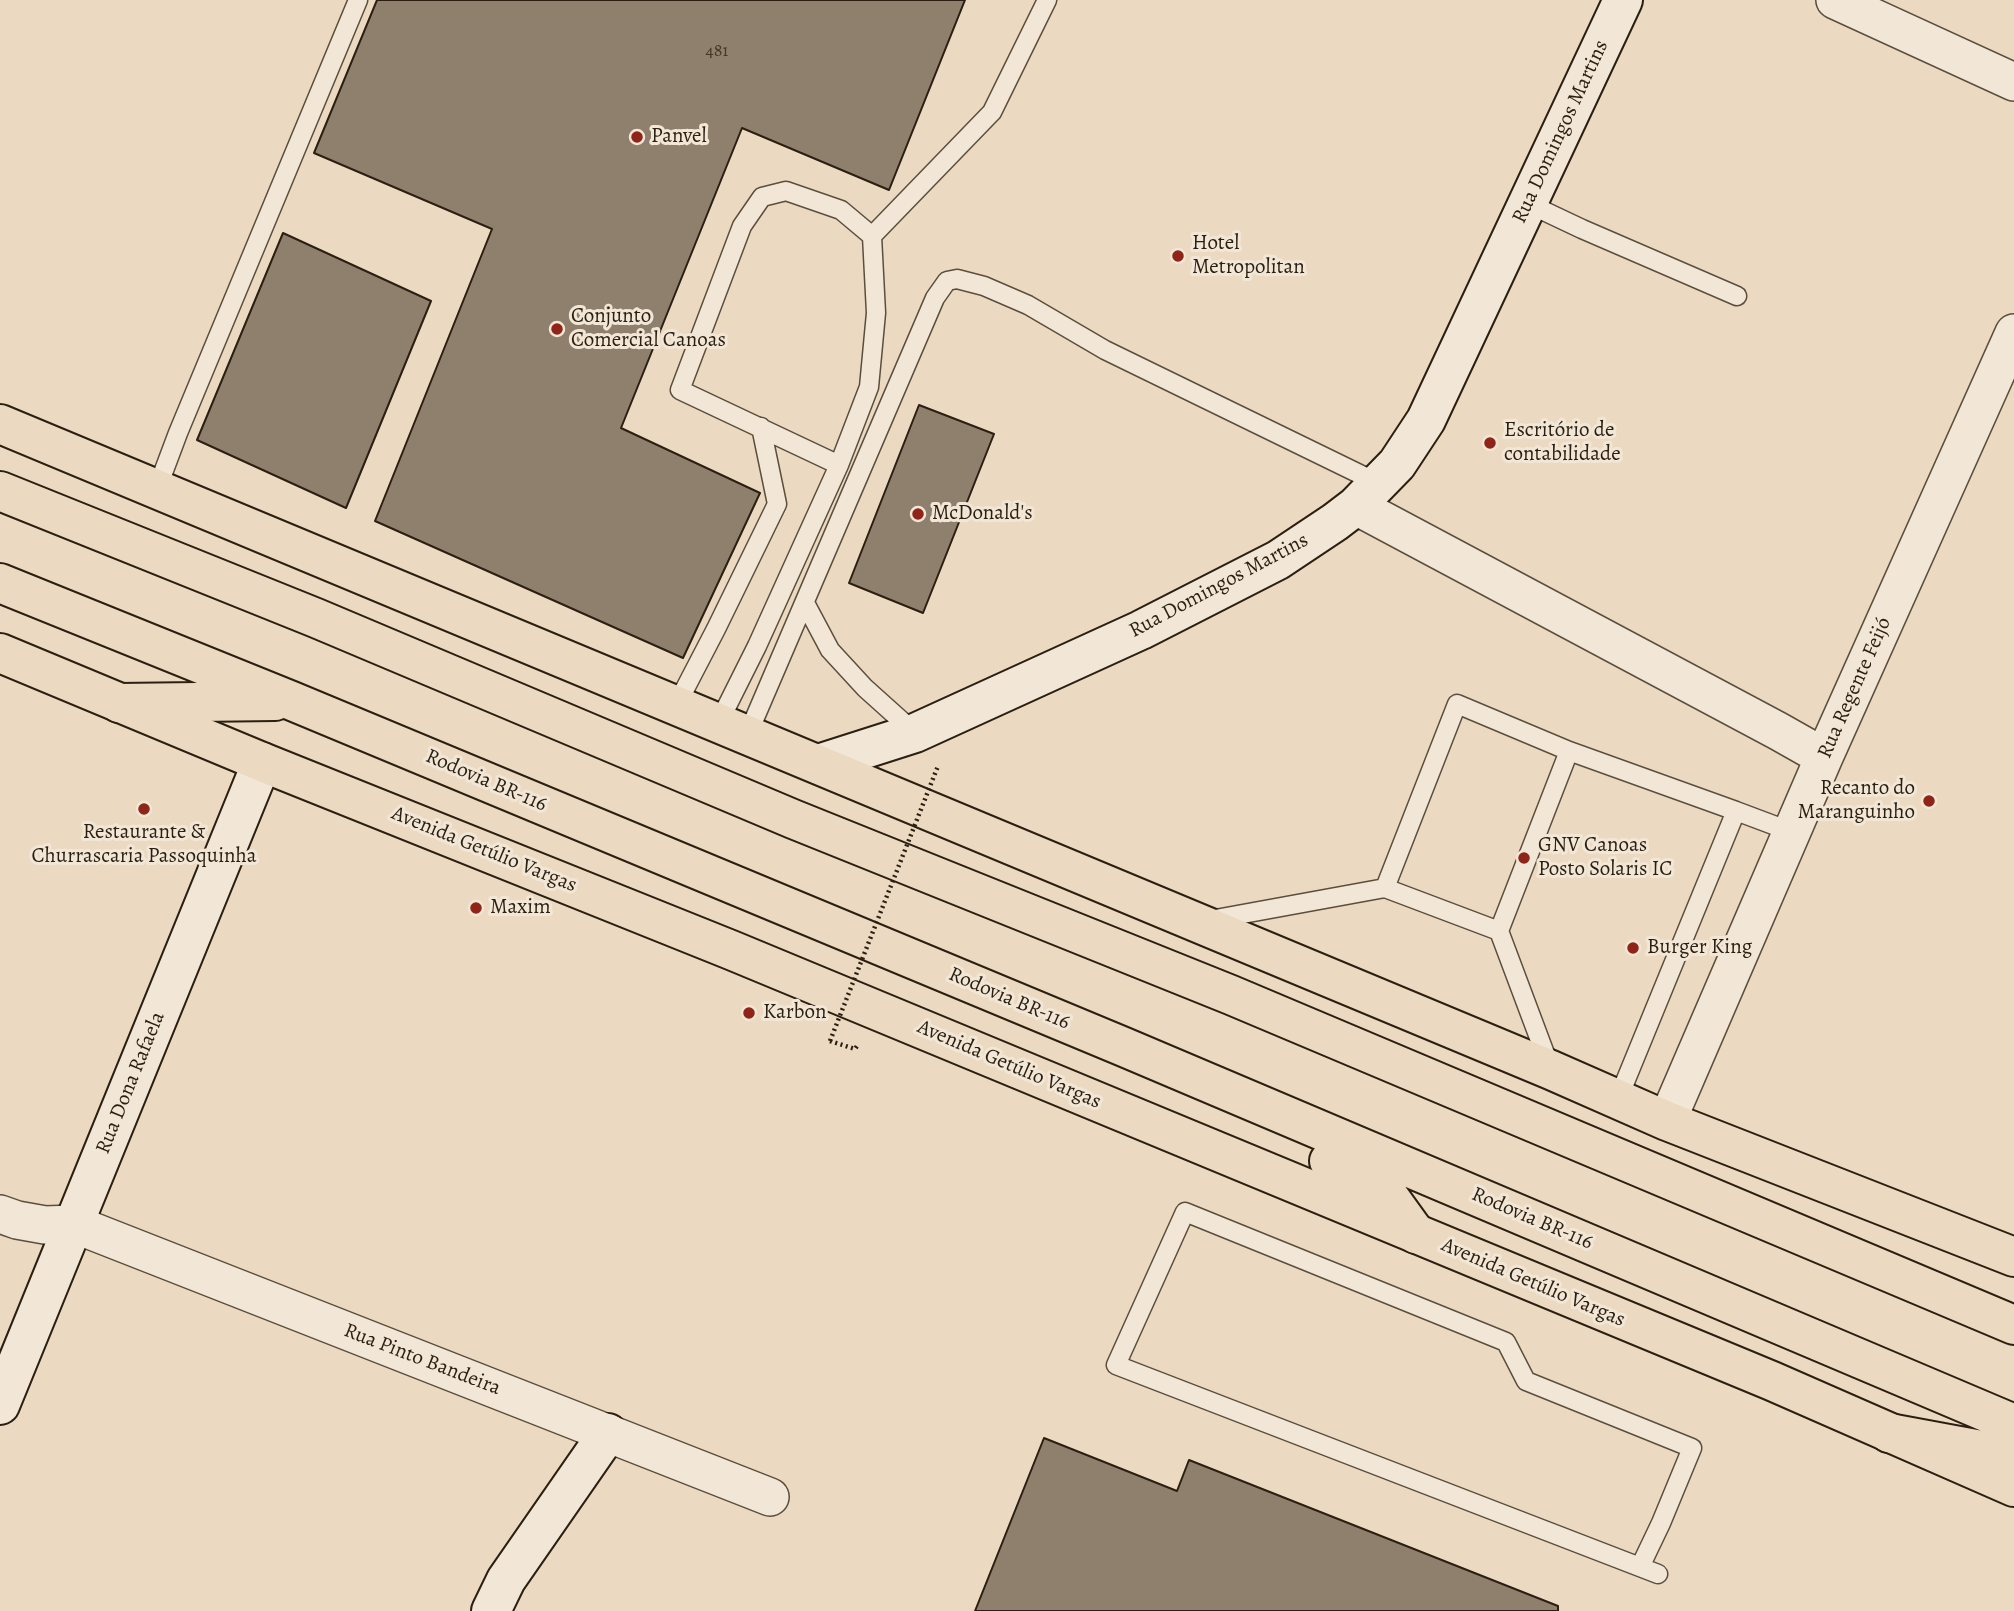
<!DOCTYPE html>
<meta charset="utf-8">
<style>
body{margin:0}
canvas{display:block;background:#ebdac1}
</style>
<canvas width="2014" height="1611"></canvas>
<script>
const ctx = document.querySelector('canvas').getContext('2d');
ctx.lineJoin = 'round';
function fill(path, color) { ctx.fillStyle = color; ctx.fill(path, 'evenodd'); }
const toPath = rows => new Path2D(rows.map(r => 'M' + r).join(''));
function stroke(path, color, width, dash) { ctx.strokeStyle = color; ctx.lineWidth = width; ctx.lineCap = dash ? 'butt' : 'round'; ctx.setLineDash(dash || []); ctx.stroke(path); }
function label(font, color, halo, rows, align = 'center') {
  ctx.font = font + ' Alegreya,serif'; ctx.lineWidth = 6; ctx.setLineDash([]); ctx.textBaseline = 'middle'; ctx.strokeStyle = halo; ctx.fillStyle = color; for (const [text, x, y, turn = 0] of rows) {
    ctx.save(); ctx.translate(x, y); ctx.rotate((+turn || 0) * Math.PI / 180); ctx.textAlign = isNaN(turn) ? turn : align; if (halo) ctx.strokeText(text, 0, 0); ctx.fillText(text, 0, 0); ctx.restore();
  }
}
const building = toPath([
 [377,0,965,0,889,190,742,128,621,428,760,493,683,658,375,521,492,229,314,153,377,0],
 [283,233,431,301,346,508,197,440,283,233],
 [919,405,994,434,923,613,849,583,919,405],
 [1044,1438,1177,1491,1189,1460,1558,1606,1558,1611,975,1611,1044,1438]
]);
fill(building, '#8f806d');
stroke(building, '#2b1f11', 2);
const service = toPath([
 [1527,203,1582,229,1737,296],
 [872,236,992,112,1047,0],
 [157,489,178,433,358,0],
 [805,603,830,650,865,688,914,732],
 [676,706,716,629,777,504,761,427],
 [718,724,757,646,839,465,869,387,876,313,872,236,841,210,786,191,762,197,742,226,680,390,839,465],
 [747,736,935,298,947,281,957,279,984,286,1028,305,1105,350,1378,483],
 [1569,751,1736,811,1618,1099],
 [1736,811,1792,832],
 [1385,888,1457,704,1569,751,1499,931],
 [1210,920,1385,888,1499,931,1550,1067],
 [1640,1567,1661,1523,1692,1448,1526,1381,1506,1342,1185,1212,1116,1365,1658,1574]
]);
const minor = toPath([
 [1835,0,2014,82],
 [1356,506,1778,731,1824,757],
 [1667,1121,1824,757,2014,333],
 [0,1214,17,1220,45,1225,74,1224,770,1497]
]);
const secondary = toPath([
 [818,764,915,733,1141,630,1278,560,1335,522,1356,506,1397,464,1426,420,1623,0],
 [0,1405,262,762],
 [491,1611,506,1580,608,1433]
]);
const primary = toPath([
 [0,424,1551,1070,1667,1121,2014,1257],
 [0,653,262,762,731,950,1772,1381,2014,1487]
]);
const motorway = toPath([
 [0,491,316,618,793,819,1231,995,2014,1325],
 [0,583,292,701,1124,1047,2014,1424],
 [119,703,275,701],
 [1329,1161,1380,1184,1416,1234],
 [1889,1433,2014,1456]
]);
stroke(service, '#5b4e3d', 21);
stroke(minor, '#5b4e3d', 40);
stroke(secondary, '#2b1f11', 42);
stroke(primary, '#2b1f11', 42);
stroke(motorway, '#2b1f11', 42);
stroke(toPath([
 [830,1041,855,1049,857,1046]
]), '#2b1f11', 4.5, [2, 3.5]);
stroke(service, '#f2e7d7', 18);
stroke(minor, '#f2e7d7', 37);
stroke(secondary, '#f2e7d7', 38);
stroke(primary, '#ebdac1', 38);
stroke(motorway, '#ebdac1', 38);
stroke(toPath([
 [830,1041,938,766]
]), '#2b1f11', 4.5, [2, 3.5]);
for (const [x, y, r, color] of [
 [637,137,7,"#8f2418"],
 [1178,256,7,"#8f2418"],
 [557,329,7,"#8f2418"],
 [1490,443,7,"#8f2418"],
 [918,514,7,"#8f2418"],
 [1929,801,7,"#8f2418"],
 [144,809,7,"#8f2418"],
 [1524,858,7,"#8f2418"],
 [476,908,7,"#8f2418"],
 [1633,948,7,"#8f2418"],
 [749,1013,7,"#8f2418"]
]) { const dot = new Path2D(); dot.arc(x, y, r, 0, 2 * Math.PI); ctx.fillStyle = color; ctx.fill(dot); stroke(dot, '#f2e7d7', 2.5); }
label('18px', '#443728', null, [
 ["481",717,52]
]);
label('21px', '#2b1f11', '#f2e7d7', [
 ["Rua Domingos Martins",1561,132,-65],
 ["Rua Domingos Martins",1219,586,-28],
 ["Rua Regente Feijó",1855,688,-66],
 ["Rodovia BR-116",486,781,23],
 ["Avenida Getúlio Vargas",484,850,22],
 ["Rodovia BR-116",1009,999,23],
 ["Avenida Getúlio Vargas",1009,1065,23],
 ["Rua Dona Rafaela",131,1083,-68],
 ["Rodovia BR-116",1532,1219,23],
 ["Avenida Getúlio Vargas",1533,1283,23],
 ["Rua Pinto Bandeira",422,1360,21]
]);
label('21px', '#2b1f11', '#f2e7d7', [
 ["Panvel",651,137],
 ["Hotel",1192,244],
 ["Metropolitan",1192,268],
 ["Conjunto",571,317],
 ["Comercial Canoas",571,341],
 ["Escritório de",1504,431],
 ["contabilidade",1504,455],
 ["McDonald's",932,514],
 ["Recanto do",1915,789,"right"],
 ["Maranguinho",1915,813,"right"],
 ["Restaurante &",144,833,"center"],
 ["Churrascaria Passoquinha",144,857,"center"],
 ["GNV Canoas",1538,846],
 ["Posto Solaris IC",1538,870],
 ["Maxim",490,908],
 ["Burger King",1647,948],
 ["Karbon",763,1013]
], 'left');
</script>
